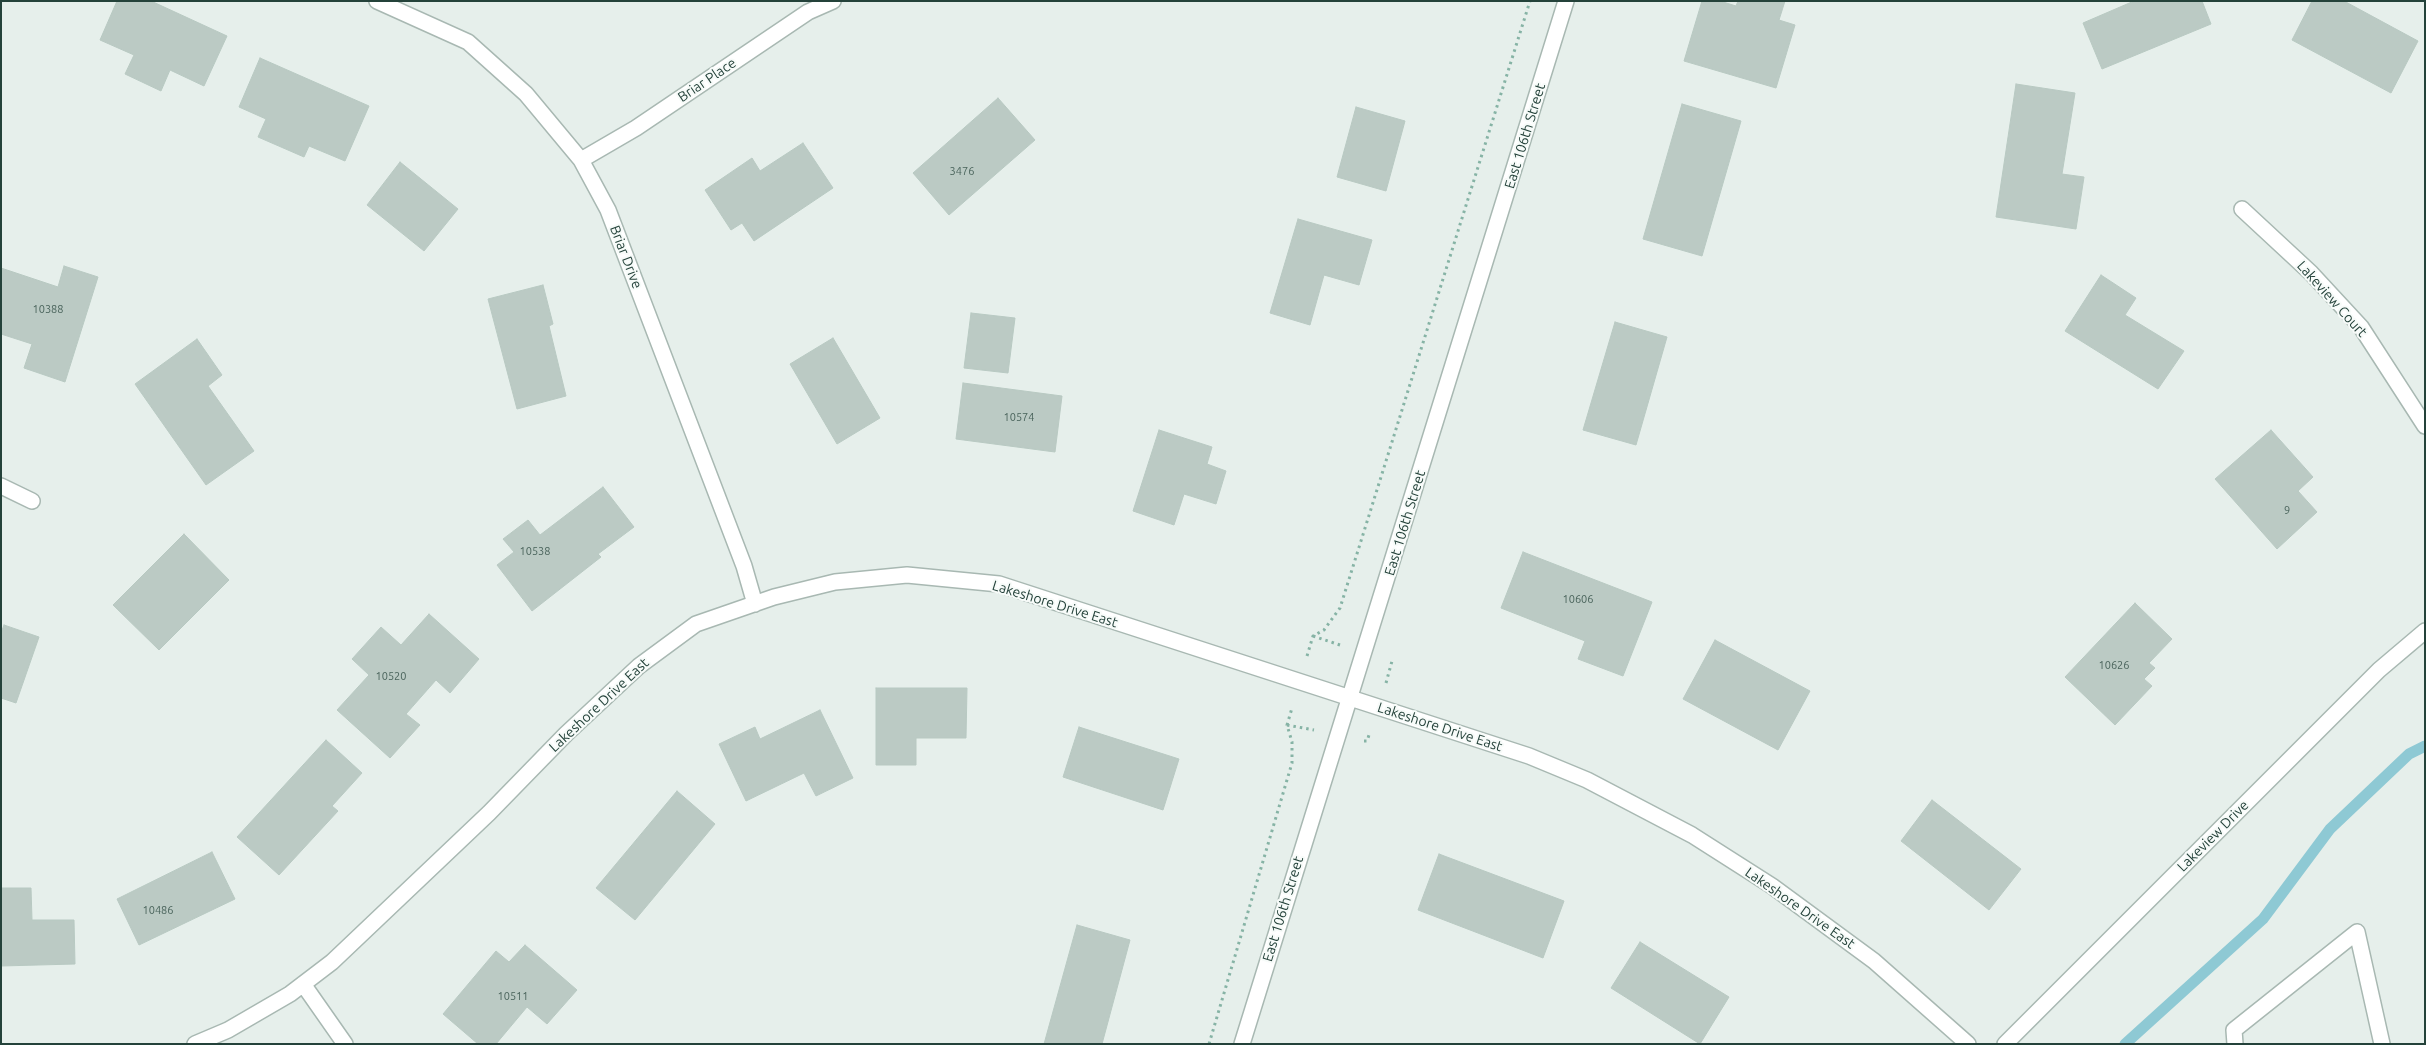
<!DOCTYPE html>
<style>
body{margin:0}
#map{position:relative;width:2426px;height:1045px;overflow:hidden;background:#e6efeb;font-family:Ubuntu,sans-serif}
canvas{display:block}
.frame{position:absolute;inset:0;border:2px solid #24423a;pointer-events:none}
</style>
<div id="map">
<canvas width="2426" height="1045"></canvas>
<div class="frame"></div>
</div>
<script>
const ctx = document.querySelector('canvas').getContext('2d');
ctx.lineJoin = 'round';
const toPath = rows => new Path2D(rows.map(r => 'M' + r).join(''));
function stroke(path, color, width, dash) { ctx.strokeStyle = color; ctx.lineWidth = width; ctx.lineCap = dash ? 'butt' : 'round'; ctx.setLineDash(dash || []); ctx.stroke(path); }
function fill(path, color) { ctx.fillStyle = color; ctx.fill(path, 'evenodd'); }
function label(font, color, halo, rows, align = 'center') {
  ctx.font = font + ' Ubuntu,sans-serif'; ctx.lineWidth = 4; ctx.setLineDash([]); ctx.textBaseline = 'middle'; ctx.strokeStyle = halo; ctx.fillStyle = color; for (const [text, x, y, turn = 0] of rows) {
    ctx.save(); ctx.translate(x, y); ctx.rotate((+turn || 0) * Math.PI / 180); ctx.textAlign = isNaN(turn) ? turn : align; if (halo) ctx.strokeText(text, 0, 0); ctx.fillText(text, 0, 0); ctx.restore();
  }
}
stroke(toPath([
 [2125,1044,2263,919,2330,829,2409,754,2425,746]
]), '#8ec9d4', 11);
const building = toPath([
 [117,1,151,1,227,36,204,86,170,70,161,91,125,74,134,55,100,40,117,1],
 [1702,1,1720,1,1736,6,1738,1,1785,1,1779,20,1795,25,1776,88,1684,61,1702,1],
 [2134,1,2202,1,2211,24,2102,69,2083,23,2134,1],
 [2312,1,2344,1,2418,41,2391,93,2292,40,2312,1],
 [260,58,369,106,345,161,309,146,304,157,258,137,266,119,239,107,260,58],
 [2016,84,2075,93,2062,174,2084,177,2076,229,1996,217,2016,84],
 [998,98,1035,140,949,215,913,173,998,98],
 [1682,104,1741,121,1702,256,1643,239,1682,104],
 [1356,107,1405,121,1386,191,1337,177,1356,107],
 [803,143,833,188,754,241,742,223,731,230,705,190,752,158,760,171,803,143],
 [400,162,458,209,424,251,367,205,400,162],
 [1298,219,1372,240,1359,285,1324,275,1310,325,1270,313,1298,219],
 [64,266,98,277,65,382,24,368,32,344,1,334,1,268,58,287,64,266],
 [2101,275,2136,298,2125,315,2184,351,2158,389,2065,331,2101,275],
 [543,285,553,324,549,326,566,396,517,409,488,299,543,285],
 [971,313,1015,318,1008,373,964,368,971,313],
 [1615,322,1667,337,1636,445,1583,430,1615,322],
 [833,338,880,418,837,444,790,364,833,338],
 [197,339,222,375,208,386,254,451,206,485,135,384,197,339],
 [963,383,1062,396,1055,452,956,439,963,383],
 [1159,430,1212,447,1207,464,1226,471,1216,504,1184,494,1174,525,1133,511,1159,430],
 [2271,430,2313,477,2298,491,2317,512,2277,549,2215,479,2271,430],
 [603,487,634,527,598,554,601,557,532,611,497,565,514,552,503,539,528,520,540,535,603,487],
 [184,534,229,580,159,650,113,605,184,534],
 [1523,552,1652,602,1623,676,1578,659,1585,641,1501,608,1523,552],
 [2135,603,2172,639,2149,663,2155,668,2144,679,2152,686,2115,725,2065,677,2135,603],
 [429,614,479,659,450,693,436,680,406,714,420,725,390,758,337,710,369,675,352,659,381,627,401,645,429,614],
 [4,625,39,637,16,703,1,698,1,633,4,625],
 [1715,640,1810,691,1778,750,1683,699,1715,640],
 [876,688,967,688,966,738,916,738,916,765,876,765,876,688],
 [820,710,853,778,816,796,804,773,746,801,719,744,755,727,760,739,820,710],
 [1079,727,1179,759,1163,810,1063,777,1079,727],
 [326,740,362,773,332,806,338,811,279,875,237,837,326,740],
 [677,791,715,824,635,920,596,888,677,791],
 [1932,800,2021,869,1989,910,1901,841,1932,800],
 [212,852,235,899,139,945,117,899,212,852],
 [1439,854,1564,901,1543,958,1418,910,1439,854],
 [1,888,31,888,32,920,74,920,75,964,1,966,1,888],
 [1077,925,1130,940,1102,1044,1044,1044,1077,925],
 [1640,942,1729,997,1700,1044,1611,988,1640,942],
 [525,945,577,990,547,1024,527,1007,496,1044,478,1044,443,1014,496,951,509,962,525,945]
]);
fill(building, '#bbcac4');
stroke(building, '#b8c9c2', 1);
const minor = toPath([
 [377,1,468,42,526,94,581,160,608,210,744,566,755,604],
 [581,160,636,128,808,12,833,1],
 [2242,209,2311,273,2361,327,2425,426],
 [1,486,32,501],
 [303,984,345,1044],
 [195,1044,228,1030,290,994,332,962,489,813,566,734,639,666,696,624,774,597,835,582,907,575,999,584,1529,756,1587,780,1692,835,1772,886,1874,961,1968,1044],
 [1242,1044,1566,1],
 [2005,1044,2379,670,2425,631],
 [2235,1044,2234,1030,2357,932,2382,1044]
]);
stroke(minor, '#a8b8b2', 18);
stroke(toPath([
 [1313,636,1340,645],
 [1307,656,1313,636,1324,630,1340,608,1530,1],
 [1386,683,1392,661,1389,660],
 [1287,725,1314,730],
 [1364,741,1367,741,1370,732],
 [1209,1044,1292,763,1292,742,1287,725,1292,708]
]), '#86b3a5', 3, [2.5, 4]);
stroke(minor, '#fff', 15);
label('11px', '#4a645c', null, [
 ["3476",962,171],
 ["10388",48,309],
 ["10574",1019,417],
 ["9",2287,510],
 ["10538",535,551],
 ["10606",1578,599],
 ["10626",2114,665],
 ["10520",391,676],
 ["10486",158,910],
 ["10511",513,996]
]);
label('14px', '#24423a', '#f7fbf9', [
 ["Briar Place",707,80,-34],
 ["East 106th Street",1525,136,-73],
 ["Briar Drive",626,257,69],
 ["Lakeview Court",2332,299,48],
 ["East 106th Street",1405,523,-73],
 ["Lakeshore Drive East",1055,604,17],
 ["Lakeshore Drive East",599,705,-43],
 ["Lakeshore Drive East",1440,727,18],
 ["Lakeview Drive",2213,836,-45],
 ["Lakeshore Drive East",1800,908,35],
 ["East 106th Street",1283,909,-73]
]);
</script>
